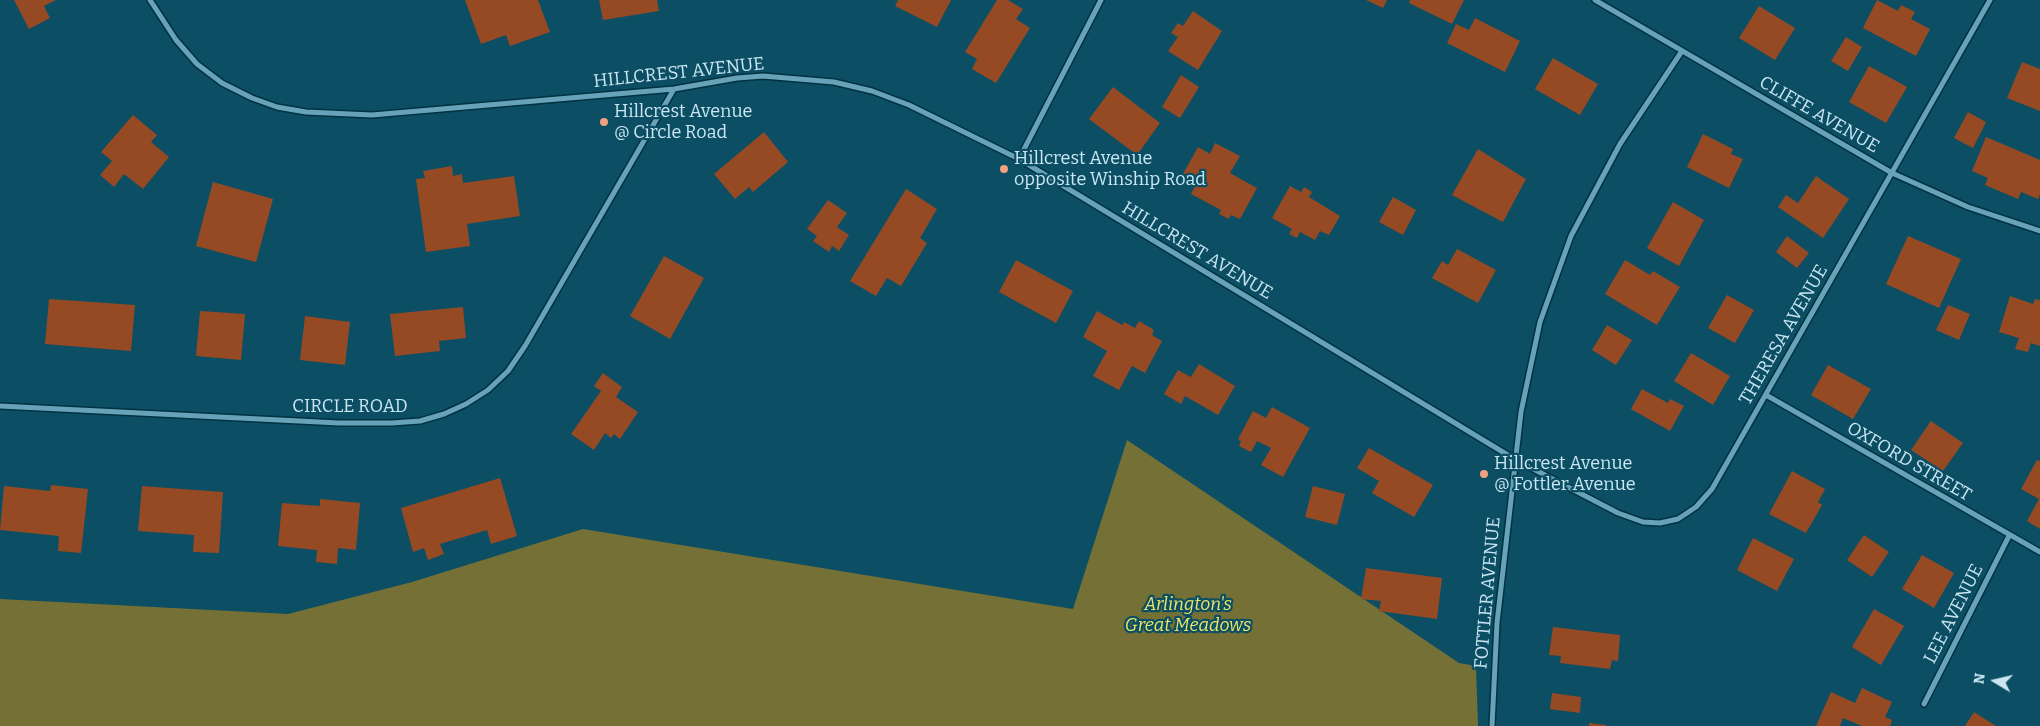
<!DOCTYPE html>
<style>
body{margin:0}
#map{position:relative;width:2040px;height:726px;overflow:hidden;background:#0c4e63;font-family:Bitter,serif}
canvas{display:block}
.north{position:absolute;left:1970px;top:656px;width:50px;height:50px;-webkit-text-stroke:4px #0c4e63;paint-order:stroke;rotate:279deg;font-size:14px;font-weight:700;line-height:20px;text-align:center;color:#c9e6f2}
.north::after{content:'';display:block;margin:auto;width:18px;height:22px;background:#c9e6f2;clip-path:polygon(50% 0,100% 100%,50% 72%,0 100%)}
</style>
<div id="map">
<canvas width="2040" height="726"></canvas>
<div class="north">N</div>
</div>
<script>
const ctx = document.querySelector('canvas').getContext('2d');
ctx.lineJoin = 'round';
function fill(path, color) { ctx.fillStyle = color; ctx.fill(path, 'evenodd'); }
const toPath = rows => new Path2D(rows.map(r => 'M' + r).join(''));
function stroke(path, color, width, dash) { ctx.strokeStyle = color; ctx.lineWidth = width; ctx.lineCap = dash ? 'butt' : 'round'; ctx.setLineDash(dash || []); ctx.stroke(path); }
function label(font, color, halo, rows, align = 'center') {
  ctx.font = font + ' Bitter,serif'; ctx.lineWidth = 4.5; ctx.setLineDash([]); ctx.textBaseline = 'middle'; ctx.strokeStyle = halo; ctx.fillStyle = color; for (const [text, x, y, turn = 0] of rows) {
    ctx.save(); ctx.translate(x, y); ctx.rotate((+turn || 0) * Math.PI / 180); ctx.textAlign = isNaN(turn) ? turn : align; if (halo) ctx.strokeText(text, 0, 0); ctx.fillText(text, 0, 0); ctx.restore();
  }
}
fill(toPath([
 [1127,440,1459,663,1476,666,1478,726,0,726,0,599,288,614,412,582,583,529,1073,609]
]), '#757136');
fill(toPath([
 [14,0,56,0,44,6,50,18,29,29],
 [465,0,538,0,550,32,510,46,506,35,481,44],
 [599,0,657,0,659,11,603,20],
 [898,0,951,0,937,27,895,6],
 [997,0,1008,0,1023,9,1016,19,1030,28,996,83,972,69,977,59,965,52],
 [1366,0,1387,0,1383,8],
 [1410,0,1464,0,1452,24,1409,3],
 [1877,0,1898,11,1901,5,1915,12,1911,19,1930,29,1916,56,1863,28],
 [1759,6,1795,28,1775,60,1739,38],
 [1193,11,1222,31,1198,70,1168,51,1178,37,1171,33,1178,23,1183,26],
 [1475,18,1520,41,1505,72,1447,43,1456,24,1469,30],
 [1846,37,1862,47,1848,71,1831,61],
 [1553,58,1598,84,1580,115,1535,89],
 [2022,62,2040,69,2040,111,2007,98],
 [1869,66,1907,87,1886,123,1849,102],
 [1181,75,1199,87,1180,118,1162,107],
 [1113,87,1160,123,1137,155,1089,119],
 [1968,112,1986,122,1973,148,1954,138],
 [133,115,157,135,151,142,169,157,143,189,124,174,114,187,100,175,112,161,101,152],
 [764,132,788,162,753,192,749,187,735,199,714,174],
 [1703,134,1733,149,1731,154,1743,159,1729,188,1687,167],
 [1986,137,2040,160,2040,194,2038,199,2021,192,2018,199,1985,185,1988,178,1972,171],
 [1215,143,1240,156,1230,173,1257,188,1240,219,1231,215,1229,219,1219,214,1221,210,1191,194,1197,182,1183,174,1198,147,1210,154],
 [1478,149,1526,179,1503,222,1452,195],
 [452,166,453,176,462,174,463,183,514,176,520,216,467,224,470,246,426,252,416,179,425,178,423,171],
 [1816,176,1849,199,1823,238,1778,207,1786,195,1798,203],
 [213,182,273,199,256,262,196,246],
 [1290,186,1301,192,1304,187,1312,192,1309,197,1340,216,1329,235,1320,231,1315,240,1300,232,1297,238,1289,234,1292,229,1272,218],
 [906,189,937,209,920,238,927,243,901,286,887,278,876,296,850,281],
 [1393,197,1416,210,1403,235,1379,222],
 [828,200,847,213,837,227,849,235,839,251,832,246,829,252,813,241,817,236,807,229],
 [1673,202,1704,220,1679,266,1647,248],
 [1787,236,1809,253,1797,268,1776,252],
 [1908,236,1961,259,1939,308,1886,284],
 [1457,249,1496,270,1478,303,1432,278,1442,261,1448,265],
 [664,256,704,278,670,339,630,316],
 [1016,260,1073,291,1056,323,999,292],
 [1625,260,1650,275,1653,271,1680,287,1657,325,1605,294],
 [1727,295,1754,310,1735,343,1708,328],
 [2010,296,2033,304,2035,299,2040,300,2040,346,2031,343,2028,352,2015,349,2019,338,1999,332],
 [49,299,135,305,131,351,45,344],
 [1948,305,1970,314,1959,340,1936,330],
 [463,307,466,338,439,341,440,351,395,356,390,314],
 [200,311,245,314,241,360,196,356],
 [1097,311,1122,325,1124,322,1135,328,1139,321,1154,330,1152,335,1162,341,1145,373,1132,366,1119,390,1093,376,1107,351,1083,337],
 [305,316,350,322,345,365,300,360],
 [1607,325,1632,340,1616,365,1592,350],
 [1691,353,1730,376,1713,405,1674,381],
 [1199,364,1235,386,1218,415,1185,396,1181,404,1164,394,1178,370,1191,377],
 [1828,365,1871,389,1853,419,1811,395],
 [603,373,622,387,616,397,638,412,620,439,614,434,611,438,605,433,594,450,571,434,601,391,594,386],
 [1642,389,1668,403,1670,399,1684,406,1670,431,1631,409],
 [1272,407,1310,428,1283,477,1261,465,1271,448,1257,441,1251,452,1239,446,1241,441,1238,439,1253,411,1266,418],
 [1931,421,1963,443,1943,471,1911,450],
 [1369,448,1433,485,1414,517,1372,493,1379,481,1357,468],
 [2037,460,2040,461,2040,529,2027,521,2039,499,2021,489],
 [1792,471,1825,489,1818,502,1822,505,1806,533,1769,514],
 [500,478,517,536,491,544,487,530,440,544,444,554,428,560,424,548,413,552,401,508],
 [51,485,88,489,81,553,58,551,59,536,0,530,4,486,50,491],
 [142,486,223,492,219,553,193,552,194,535,138,531],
 [1313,486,1345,494,1337,525,1305,517],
 [320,499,360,503,356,550,338,548,337,564,316,562,317,550,278,546,282,503,320,506],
 [1864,535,1889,552,1872,577,1847,560],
 [1753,538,1794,559,1777,591,1737,570],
 [1922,555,1954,573,1934,608,1902,589],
 [1366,568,1442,578,1437,619,1379,611,1381,601,1361,599],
 [1874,609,1904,626,1881,665,1852,647],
 [1553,627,1620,635,1618,661,1612,660,1610,669,1560,663,1561,656,1549,655],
 [1862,688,1892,702,1885,717,1892,720,1890,726,1862,726,1843,718,1840,726,1816,726,1831,692,1855,703],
 [1552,693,1581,697,1580,713,1550,709],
 [1974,712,1996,726,1965,726],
 [1589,723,1606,725,1606,726,1589,726]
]), '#964a24');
const minor = toPath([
 [150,0,176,40,197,64,222,83,252,98,277,107,306,112,372,115,674,89,737,78,763,76,834,82,872,91,909,105,1019,159,1516,460,1618,513,1643,522,1660,523,1678,519,1696,507,1712,489,1990,0],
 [1595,0,1892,173,1968,207,2040,231],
 [1019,159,1101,0],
 [1766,395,2040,552],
 [0,406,339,423,392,423,420,421,444,414,466,404,488,390,508,371,525,346,674,89],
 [1924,704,2009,536],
 [1492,726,1497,623,1521,412,1540,322,1571,236,1620,144,1682,51]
]);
stroke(minor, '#003242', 8);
stroke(minor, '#67a2b9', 5);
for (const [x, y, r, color] of [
 [604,122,5,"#f1a17d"],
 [1004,169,5,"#f1a17d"],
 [1484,474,5,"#f1a17d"]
]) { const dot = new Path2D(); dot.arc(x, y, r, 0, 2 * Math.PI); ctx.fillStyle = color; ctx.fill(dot); stroke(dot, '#0c4e63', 2); }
label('18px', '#c9e6f2', '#0c4e63', [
 ["HILLCREST AVENUE",679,73,-6],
 ["CLIFFE AVENUE",1819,115,30],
 ["HILLCREST AVENUE",1197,251,31],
 ["THERESA AVENUE",1784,335,-60],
 ["CIRCLE ROAD",350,407],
 ["OXFORD STREET",1909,462,30],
 ["FOTTLER AVENUE",1488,593,-85],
 ["LEE AVENUE",1954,614,-63]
]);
label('18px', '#c9e6f2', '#0c4e63', [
 ["Hillcrest Avenue",614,112],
 ["@ Circle Road",614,133],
 ["Hillcrest Avenue",1014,159],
 ["opposite Winship Road",1014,180],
 ["Hillcrest Avenue",1494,464],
 ["@ Fottler Avenue",1494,485]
], 'left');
label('italic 18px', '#ede468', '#0c4e63', [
 ["Arlington's",1188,605],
 ["Great Meadows",1188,626]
]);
</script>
